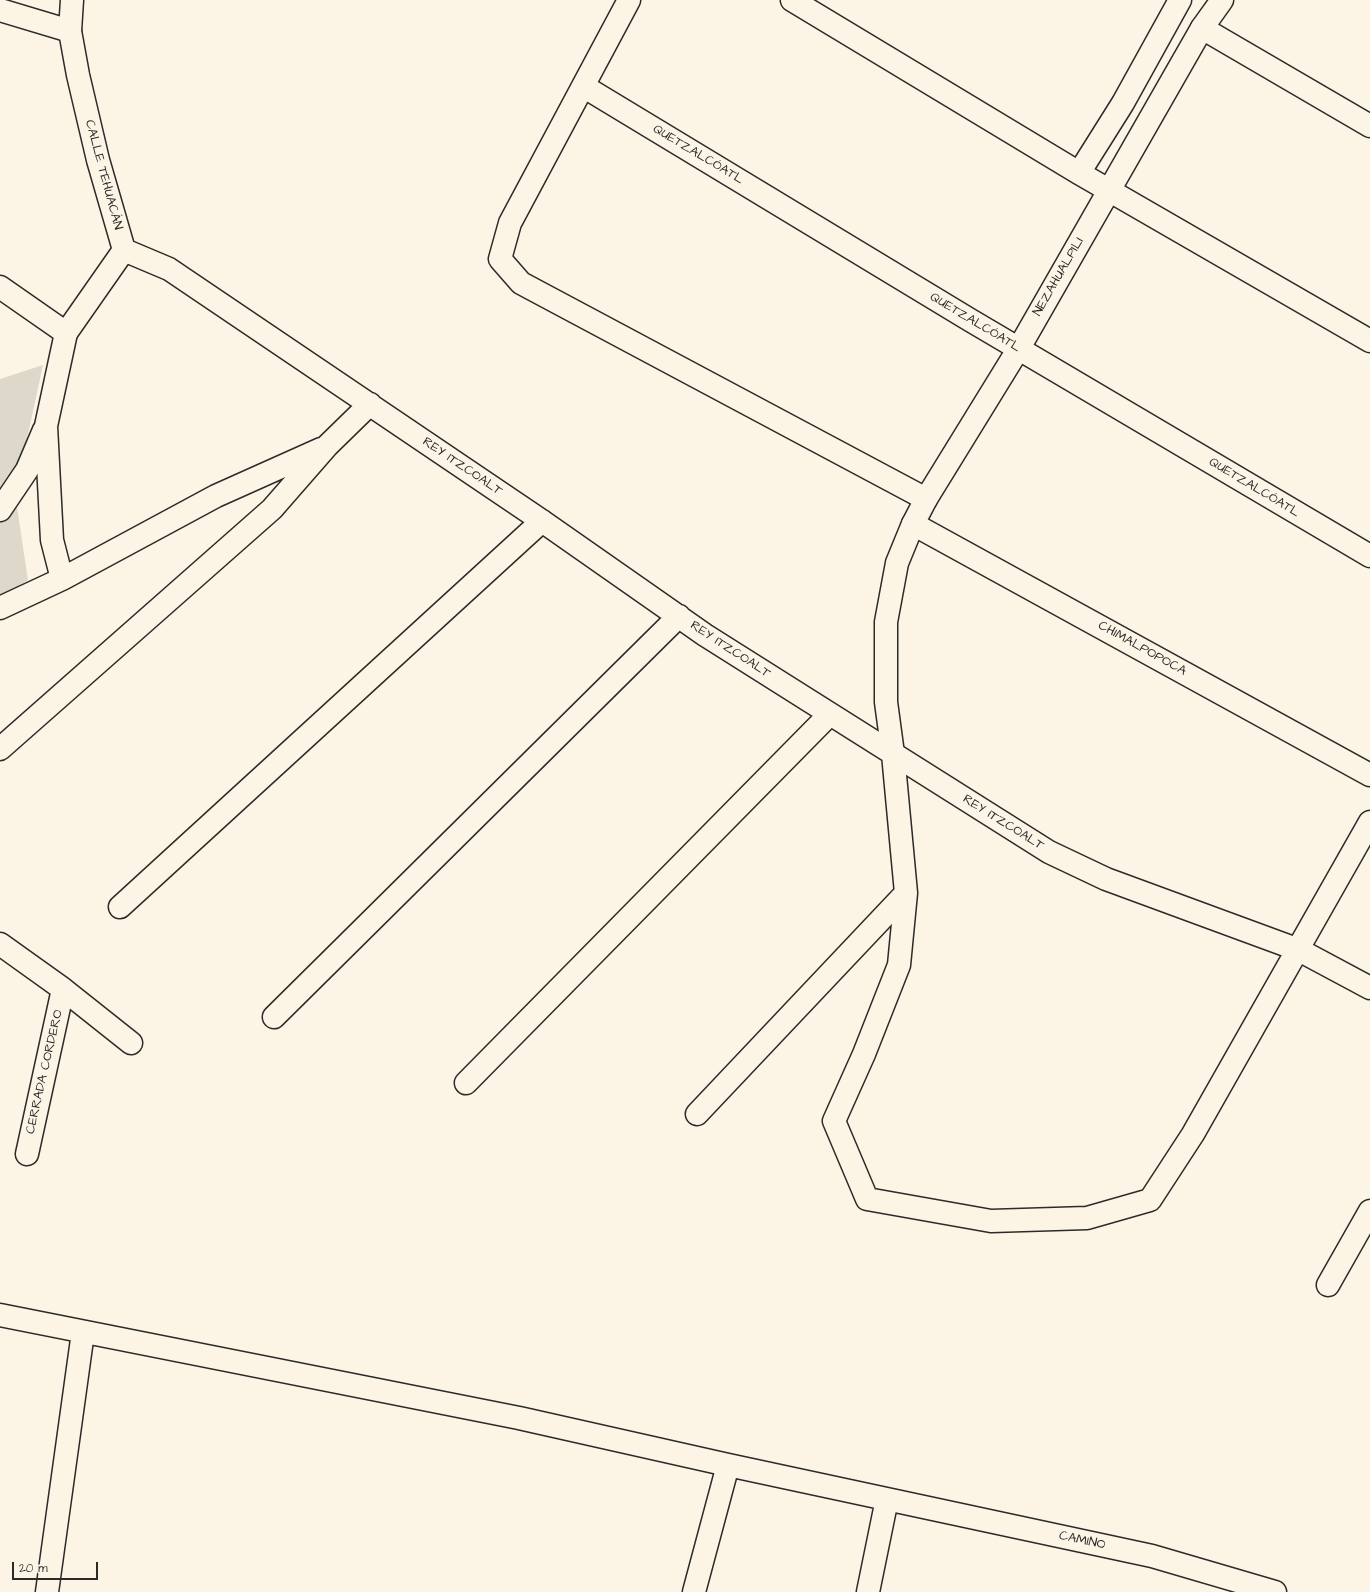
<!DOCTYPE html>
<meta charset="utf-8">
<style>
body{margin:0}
#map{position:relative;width:1370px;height:1592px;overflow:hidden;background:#fcf5e5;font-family:"Architects Daughter",sans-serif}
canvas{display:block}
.scale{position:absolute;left:12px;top:1562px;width:86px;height:18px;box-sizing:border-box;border:2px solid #2b2b2b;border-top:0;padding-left:5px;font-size:12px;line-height:14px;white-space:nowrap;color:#2b2b2b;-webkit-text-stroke:3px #fcf5e5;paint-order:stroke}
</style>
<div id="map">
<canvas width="1370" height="1592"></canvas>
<div class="scale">20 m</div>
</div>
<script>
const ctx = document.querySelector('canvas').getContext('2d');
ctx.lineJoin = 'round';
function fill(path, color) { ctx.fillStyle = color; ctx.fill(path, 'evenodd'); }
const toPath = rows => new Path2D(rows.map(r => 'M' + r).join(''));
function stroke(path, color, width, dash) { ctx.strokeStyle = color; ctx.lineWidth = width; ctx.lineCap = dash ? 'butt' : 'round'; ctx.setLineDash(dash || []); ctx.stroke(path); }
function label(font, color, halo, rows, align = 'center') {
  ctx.font = font + ' "Architects Daughter",sans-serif'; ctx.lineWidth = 3.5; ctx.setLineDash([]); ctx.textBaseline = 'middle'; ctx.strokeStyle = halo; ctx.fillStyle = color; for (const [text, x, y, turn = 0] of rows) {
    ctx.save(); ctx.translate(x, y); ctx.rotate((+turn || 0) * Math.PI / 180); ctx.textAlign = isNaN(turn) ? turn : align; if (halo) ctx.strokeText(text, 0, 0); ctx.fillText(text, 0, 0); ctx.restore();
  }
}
fill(toPath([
 [43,365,15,494,28,580,0,598,0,379]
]), '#ded8ca');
const minor = toPath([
 [629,0,510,223,500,259,521,283,926,499],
 [792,0,1079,173,1370,341],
 [0,10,70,31],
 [1202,28,1370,126],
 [583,86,970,320,1370,556],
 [1079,173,1123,103,1180,0],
 [124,250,169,269,542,521,705,635,1049,852,1106,879,1299,950],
 [0,510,27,470,44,430],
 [913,524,1370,775],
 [62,579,52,540,46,426,66,333],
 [0,608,62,579,216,496,321,449],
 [0,749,272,509,327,446,370,404],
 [893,754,906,893,899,965,864,1054,834,1121,867,1199,991,1221,1087,1218,1150,1200,1193,1134,1370,822],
 [120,907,542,521],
 [0,944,63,989,131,1043],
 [274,1017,679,616],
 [466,1083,830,714],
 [697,1114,906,893],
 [27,1154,63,989],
 [1328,1285,1370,1211],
 [0,1315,519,1418,728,1465,1152,1556,1275,1592],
 [47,1592,83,1332],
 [694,1592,728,1465],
 [868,1592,887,1499]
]);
const tertiary = toPath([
 [0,287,66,333,124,250,98,160,78,75,70,31,72,0],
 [893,754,886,702,886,622,897,563,913,524,926,499,1019,348,1202,28,1222,0],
 [1299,950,1370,988]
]);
stroke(minor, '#2b2b2b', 25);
stroke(tertiary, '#2b2b2b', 25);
stroke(minor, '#fcf5e5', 22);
stroke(tertiary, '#fcf5e5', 22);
label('13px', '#2b2b2b', '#fcf5e5', [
 ["QUETZALCÓATL",698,155,31],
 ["CALLE TEHUACÁN",103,175,75],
 ["NEZAHUALPILI",1059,277,-60],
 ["QUETZALCÓATL",975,323,31],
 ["REY ITZCOALT",462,467,34],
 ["QUETZALCÓATL",1254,488,31],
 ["CHIMALPOPOCA",1142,649,29],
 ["REY ITZCOALT",730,650,33],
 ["REY ITZCOALT",1003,823,32],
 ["CERRADA CORDERO",45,1072,-77],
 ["CAMINO",1082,1541,12]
]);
</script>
